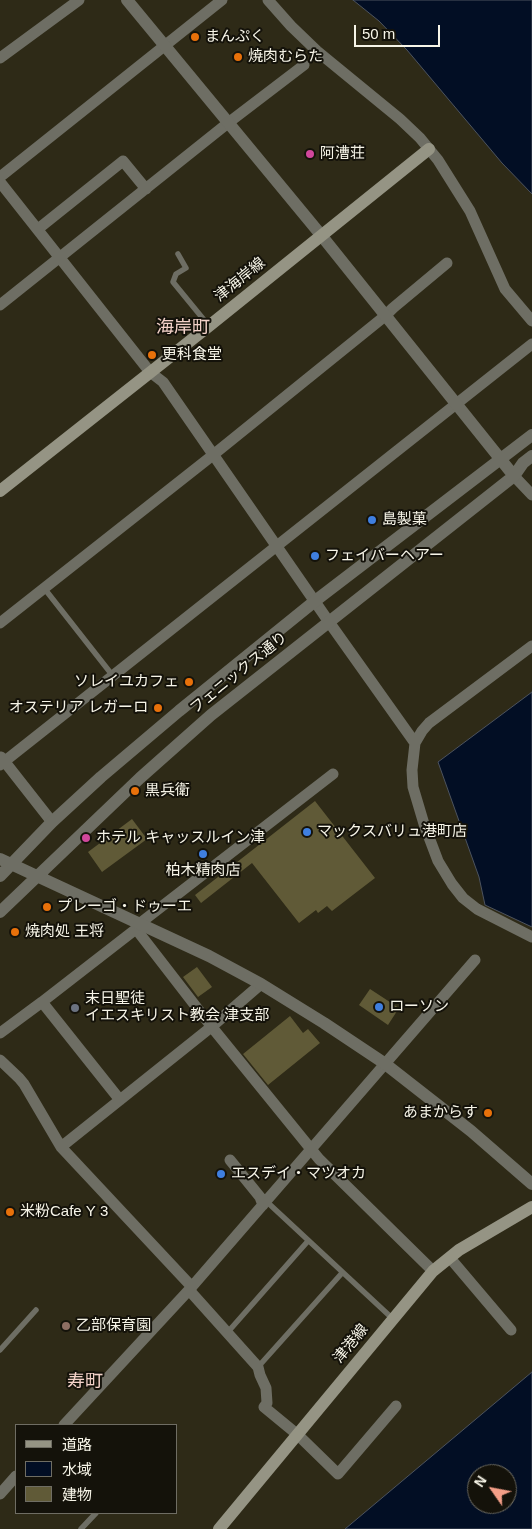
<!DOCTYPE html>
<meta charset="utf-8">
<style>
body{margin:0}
#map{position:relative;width:532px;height:1529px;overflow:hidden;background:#2e2a17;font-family:Arial,"Noto Sans JP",sans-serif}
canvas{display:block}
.legend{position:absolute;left:15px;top:1424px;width:162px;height:90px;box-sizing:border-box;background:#14120a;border:1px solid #6f6d63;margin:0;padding:6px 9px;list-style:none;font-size:15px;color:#f7f5e8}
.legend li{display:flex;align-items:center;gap:10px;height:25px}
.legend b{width:25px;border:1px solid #6f6d63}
.north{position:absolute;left:467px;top:1464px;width:50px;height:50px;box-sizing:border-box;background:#14120a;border:1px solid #6f6d63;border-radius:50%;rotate:303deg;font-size:14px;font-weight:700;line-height:20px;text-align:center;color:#f7f5e8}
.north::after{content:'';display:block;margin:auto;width:18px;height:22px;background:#f49e87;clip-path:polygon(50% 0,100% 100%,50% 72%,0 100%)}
.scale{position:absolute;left:354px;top:25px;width:86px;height:22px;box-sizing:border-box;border:2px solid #f7f5e8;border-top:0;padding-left:6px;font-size:15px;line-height:18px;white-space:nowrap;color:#f7f5e8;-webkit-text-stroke:4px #14120a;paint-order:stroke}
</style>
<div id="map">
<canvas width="532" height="1529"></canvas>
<ul class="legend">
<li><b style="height:6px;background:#959484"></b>道路</li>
<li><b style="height:14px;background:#020e24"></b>水域</li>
<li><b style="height:14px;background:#605a37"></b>建物</li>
</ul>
<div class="north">N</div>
<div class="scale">50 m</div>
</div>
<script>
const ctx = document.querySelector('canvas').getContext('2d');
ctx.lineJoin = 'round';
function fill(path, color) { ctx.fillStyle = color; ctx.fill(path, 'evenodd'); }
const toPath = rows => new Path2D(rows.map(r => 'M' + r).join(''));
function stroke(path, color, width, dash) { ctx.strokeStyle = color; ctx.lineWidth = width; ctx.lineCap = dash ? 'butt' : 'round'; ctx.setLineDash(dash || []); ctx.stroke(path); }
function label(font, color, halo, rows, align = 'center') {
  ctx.font = font + ' Arial,"Noto Sans JP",sans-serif'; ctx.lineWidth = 4; ctx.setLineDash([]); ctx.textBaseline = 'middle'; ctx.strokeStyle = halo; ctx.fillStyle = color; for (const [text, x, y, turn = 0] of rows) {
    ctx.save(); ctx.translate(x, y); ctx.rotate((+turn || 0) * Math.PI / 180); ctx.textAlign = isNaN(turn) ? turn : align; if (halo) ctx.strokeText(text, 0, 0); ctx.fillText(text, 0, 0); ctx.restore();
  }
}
const water = toPath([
 [353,0,532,0,532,194,502,163,407,50,379,21,353,0],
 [532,692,532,927,485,905,479,877,438,762,532,692],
 [532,1372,532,1529,345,1529,532,1372],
 [477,1474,507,1474,507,1504,477,1504,477,1474]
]);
fill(water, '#020e24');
stroke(water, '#4c535f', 1);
fill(toPath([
 [315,801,375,878,332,911,327,906,318,913,316,910,299,923,252,863,201,903,195,895],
 [132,819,147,839,102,872,88,852],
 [197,967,212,987,198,997,183,977],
 [370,989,399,1008,388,1025,359,1005],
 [290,1016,303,1033,308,1029,320,1043,268,1085,243,1054]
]), '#605a37');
stroke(toPath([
 [178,254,186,268,176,274,173,282,209,326],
 [44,588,113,676],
 [266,1201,393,1319],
 [227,1333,308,1241],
 [0,1350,36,1310],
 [258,1367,342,1273],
 [81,1529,96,1513]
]), '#6e6e64', 5.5);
stroke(toPath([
 [268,0,291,26,317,51,400,119,420,138,438,160,470,211,505,289,532,321],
 [0,58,79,0],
 [0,177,222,0],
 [0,182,150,372,163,382,329,622,415,743],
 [38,229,123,161,146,189],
 [0,305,228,123,304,65],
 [514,476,532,495],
 [0,623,213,455,385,316,393,308,447,263],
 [532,646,429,723,422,731,415,743,412,770,413,787,424,824,438,861,452,884,463,898,477,909,532,937],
 [1,757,52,822],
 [0,765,532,344],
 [136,929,211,1026,319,1159,433,1271],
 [42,1002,120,1100],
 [0,1033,42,1002,136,929,139,924,333,774],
 [0,1060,19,1078,24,1084,61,1147,192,1287],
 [61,1147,210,1028,261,984],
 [230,1160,260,1197,263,1205],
 [450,1258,511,1330],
 [189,1290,258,1367,260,1375,266,1388,267,1403,264,1407,298,1435,338,1474,396,1406],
 [64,1425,189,1290,475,960],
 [0,1494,16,1476]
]), '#6e6e64', 11);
stroke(toPath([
 [127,0,321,235,514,476],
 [0,859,209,956,261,984,324,1023,384,1063,471,1131,532,1184],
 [0,876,52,822,101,777,179,711,315,601,532,435],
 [0,912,140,778,211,715,514,476,523,463,532,456]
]), '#6e6e64', 12);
stroke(toPath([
 [0,491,209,326,429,149],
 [219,1529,433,1271,459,1250,532,1207]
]), '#959484', 12);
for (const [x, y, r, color] of [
 [195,37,5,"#e8710a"],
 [238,57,5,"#e8710a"],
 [310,154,5,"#d1479c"],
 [152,355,5,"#e8710a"],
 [372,520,5,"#3f7fe0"],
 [315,556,5,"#3f7fe0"],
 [189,682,5,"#e8710a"],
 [158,708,5,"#e8710a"],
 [135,791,5,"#e8710a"],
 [307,832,5,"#3f7fe0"],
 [86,838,5,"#d1479c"],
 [203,854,5,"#3f7fe0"],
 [47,907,5,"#e8710a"],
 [15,932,5,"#e8710a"],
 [379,1007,5,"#3f7fe0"],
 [75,1008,5,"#6b7280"],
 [488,1113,5,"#e8710a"],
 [221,1174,5,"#3f7fe0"],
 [10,1212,5,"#e8710a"],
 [66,1326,5,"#8d6e63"]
]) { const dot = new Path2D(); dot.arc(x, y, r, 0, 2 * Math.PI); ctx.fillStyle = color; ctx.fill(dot); stroke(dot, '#14120a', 2); }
label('15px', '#f7f5e8', '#14120a', [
 ["まんぷく",205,37],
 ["焼肉むらた",248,57],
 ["阿漕荘",320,154],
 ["更科食堂",162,355],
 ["島製菓",382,520],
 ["フェイバーヘアー",325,556],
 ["ソレイユカフェ",179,682,"right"],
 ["オステリア レガーロ",148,708,"right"],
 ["黒兵衛",145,791],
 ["マックスバリュ港町店",317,832],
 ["ホテル キャッスルイン津",96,838],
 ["柏木精肉店",203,871,"center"],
 ["プレーゴ・ドゥーエ",57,907],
 ["焼肉処 王将",25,932],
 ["末日聖徒",85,999],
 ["イエスキリスト教会 津支部",85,1016],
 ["ローソン",389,1007],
 ["あまからす",478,1113,"right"],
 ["エスデイ・マツオカ",231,1174],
 ["米粉Cafe Y 3",20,1212],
 ["乙部保育園",76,1326]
], 'left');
label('15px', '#f7f5e8', '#14120a', [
 ["津海岸線",240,280,-39],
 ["フェニックス通り",239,673,-39],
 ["津港線",351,1344,-51]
]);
label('18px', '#f3d2c9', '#14120a', [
 ["海岸町",183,328],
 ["寿町",85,1382]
]);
</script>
